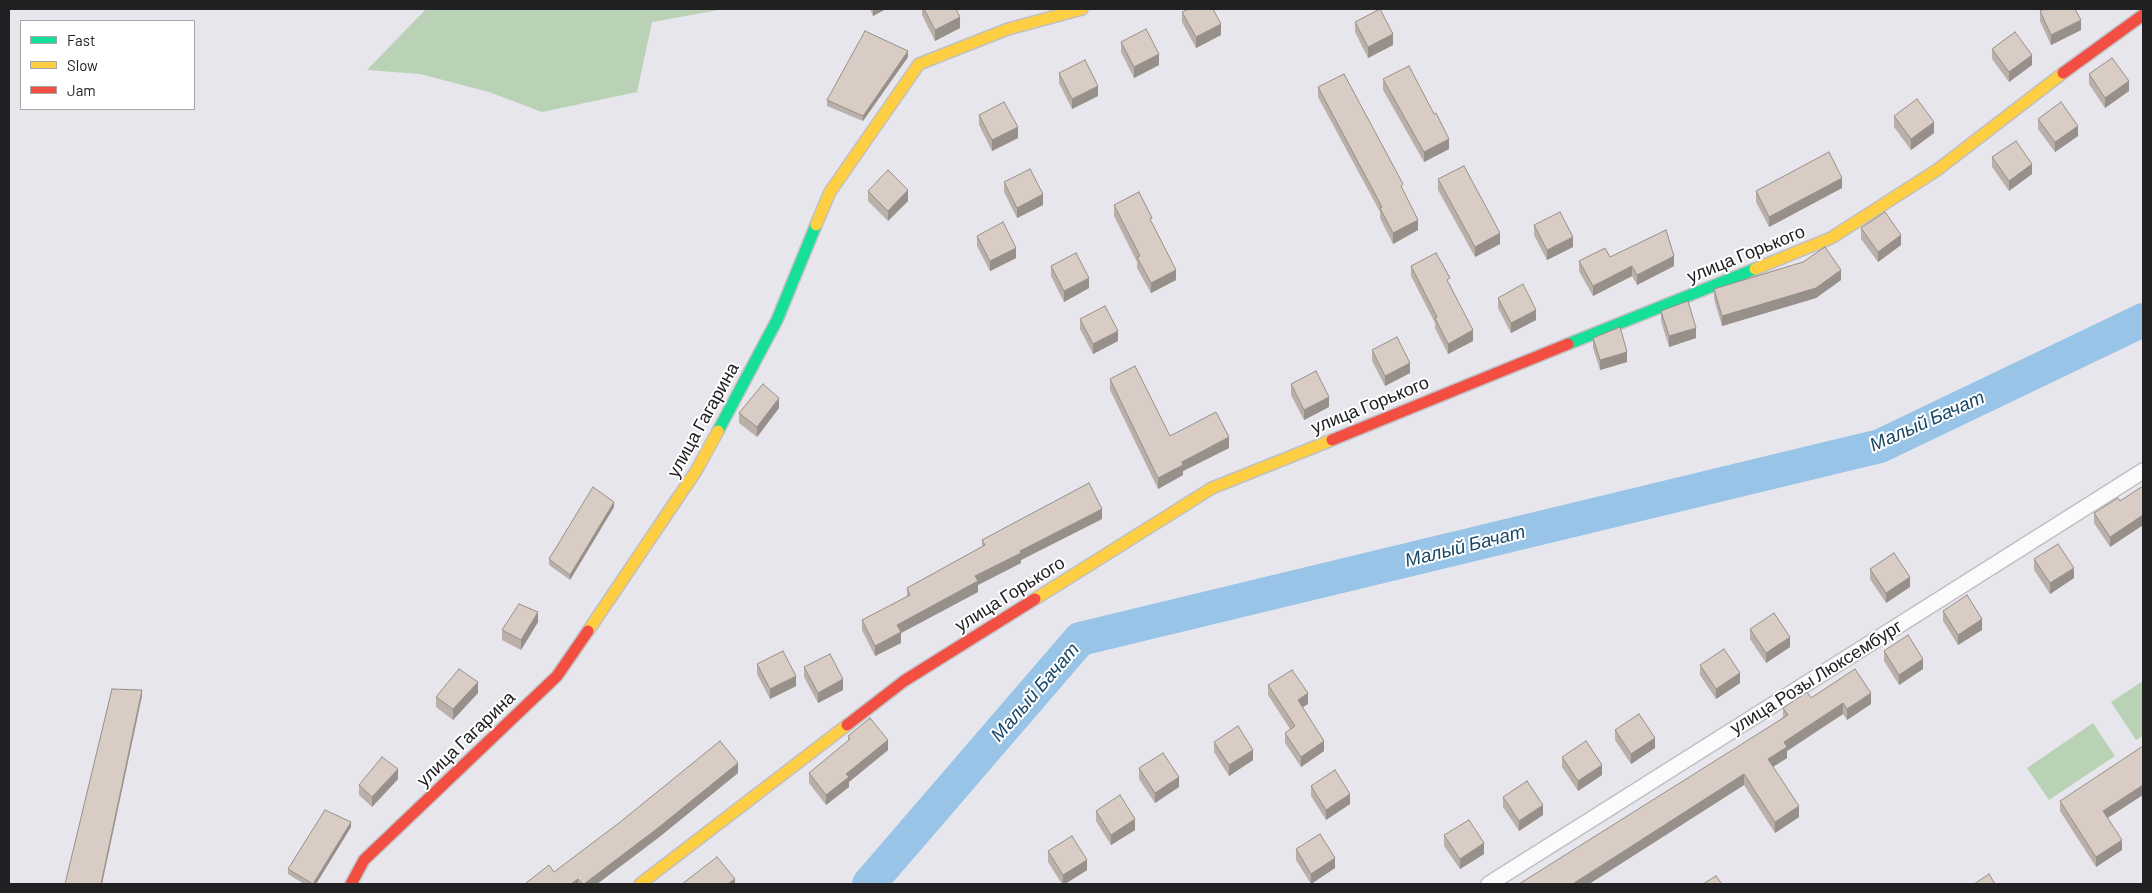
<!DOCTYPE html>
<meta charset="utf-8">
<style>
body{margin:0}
#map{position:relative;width:2152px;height:893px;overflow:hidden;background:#e7e6ec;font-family:Barlow,sans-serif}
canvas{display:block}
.frame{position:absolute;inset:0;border:10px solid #202023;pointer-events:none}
.legend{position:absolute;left:20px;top:20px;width:175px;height:90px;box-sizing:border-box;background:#fff;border:1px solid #a6a6a7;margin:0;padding:6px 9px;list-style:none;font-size:15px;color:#202023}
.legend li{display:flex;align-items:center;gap:10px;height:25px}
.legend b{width:25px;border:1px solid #a6a6a7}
</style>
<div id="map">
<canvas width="2152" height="893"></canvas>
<div class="frame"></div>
<ul class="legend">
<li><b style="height:6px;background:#16e098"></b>Fast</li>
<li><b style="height:6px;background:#ffcf43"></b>Slow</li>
<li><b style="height:6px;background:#f24e42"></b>Jam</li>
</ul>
</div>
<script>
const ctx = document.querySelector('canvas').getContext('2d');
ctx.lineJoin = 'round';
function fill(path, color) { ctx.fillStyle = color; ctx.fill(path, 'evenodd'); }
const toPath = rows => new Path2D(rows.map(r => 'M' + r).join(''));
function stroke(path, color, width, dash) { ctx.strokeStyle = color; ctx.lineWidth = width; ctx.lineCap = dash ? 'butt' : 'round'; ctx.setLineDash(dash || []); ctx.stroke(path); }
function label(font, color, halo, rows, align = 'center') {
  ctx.font = font + ' Barlow,sans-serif'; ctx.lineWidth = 4; ctx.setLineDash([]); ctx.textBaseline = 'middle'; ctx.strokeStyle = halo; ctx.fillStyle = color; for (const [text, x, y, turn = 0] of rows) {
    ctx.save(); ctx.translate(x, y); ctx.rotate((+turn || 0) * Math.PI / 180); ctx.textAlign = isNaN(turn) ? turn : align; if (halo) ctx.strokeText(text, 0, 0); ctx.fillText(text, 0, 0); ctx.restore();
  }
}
fill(toPath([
 [426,9,724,9,652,22,637,92,542,112,489,92,420,74,367,70],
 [2143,681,2143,736,2136,740,2111,702],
 [2093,723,2115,756,2049,800,2027,768]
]), '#b9d2b6');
stroke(toPath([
 [869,884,1080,639,1880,446,2143,320]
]), '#98c4e7', 34);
const street = toPath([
 [1489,884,2143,471]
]);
const fast = toPath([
 [1568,344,1755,269],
 [718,431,777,320,816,225]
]);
const slow = toPath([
 [816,225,830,192,919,64,1008,29,1082,9],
 [1755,269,1831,238,1937,170,2063,73],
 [1035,599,1212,488,1332,440],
 [588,631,696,471,718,431],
 [640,884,847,725]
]);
const jam = toPath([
 [2063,73,2143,15],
 [1332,440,1568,344],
 [847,725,904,681,1035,599],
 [351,884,364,860,557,676,588,631]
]);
stroke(street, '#c0c0c4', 18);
stroke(fast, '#c0c0c4', 14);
stroke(slow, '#c0c0c4', 14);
stroke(jam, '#c0c0c4', 14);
stroke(street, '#fbfbfc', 15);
stroke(fast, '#16e098', 11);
stroke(slow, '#ffcf43', 11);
stroke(jam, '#f24e42', 11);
fill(toPath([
 [870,9,886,9,873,16],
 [922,9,956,9,960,28,935,41,922,15],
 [2040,11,2081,30,2051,45,2040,21],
 [1182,12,1221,35,1196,48,1182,22],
 [1355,22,1393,45,1368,58,1355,32],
 [1121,42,1159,65,1134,78,1121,52],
 [1992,49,2032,65,2009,82,1992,59],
 [908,57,863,121,827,106,827,100],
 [1059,73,1098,96,1072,109,1059,83],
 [2089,74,2129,91,2105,108,2089,84],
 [1383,79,1449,149,1424,162,1383,90],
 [1318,87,1403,191,1418,230,1393,244,1380,218,1380,212,1318,97],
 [979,115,1018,138,992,151,979,125],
 [1894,116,1934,133,1911,150,1894,127],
 [2038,119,2078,136,2055,152,2038,129],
 [1992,157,2032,174,2009,191,1992,167],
 [1438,179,1500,244,1475,257,1438,190],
 [1004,182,1043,205,1017,218,1004,192],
 [1842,188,1769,227,1756,202,1756,191],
 [868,191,908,201,888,221,868,201],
 [1114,205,1152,224,1176,280,1151,293,1137,268,1137,262,1114,216],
 [1534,225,1573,247,1547,260,1534,235],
 [1861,228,1901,245,1878,262,1861,239],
 [977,236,1016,258,990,271,977,246],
 [1610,257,1674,266,1637,285,1632,276,1593,296,1579,271,1579,261],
 [1051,266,1089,288,1064,302,1051,276],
 [1411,266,1450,284,1473,341,1448,354,1435,328,1435,323,1411,276],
 [1841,280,1816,298,1722,326,1714,299,1714,289],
 [1498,298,1536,320,1511,333,1498,308],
 [1661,311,1696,338,1669,347,1661,321],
 [1080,319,1118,341,1093,354,1080,329],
 [1593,338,1627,362,1600,370,1593,348],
 [1372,350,1410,373,1385,386,1372,361],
 [1110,379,1170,436,1229,448,1183,471,1183,475,1158,489,1110,390],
 [1291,384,1329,407,1304,420,1291,395],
 [779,408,757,437,739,423,739,413],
 [2143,486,2143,525,2110,547,2094,523,2094,513,2120,501],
 [614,507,570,580,549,565,549,559],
 [1102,519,1021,560,1021,563,978,585,978,592,901,633,901,643,875,656,862,630,862,620,907,597,907,588,982,547,982,540],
 [2034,559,2074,578,2050,594,2034,570],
 [1870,569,1910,587,1886,603,1870,579],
 [1943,611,1982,630,1958,645,1943,621],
 [538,622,521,650,502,640,502,630],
 [1750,629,1790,647,1766,663,1750,639],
 [1884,651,1923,669,1899,685,1884,661],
 [757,664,796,686,770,699,757,674],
 [1700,665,1740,683,1716,699,1700,675],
 [804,667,843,690,818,703,804,677],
 [1268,685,1308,704,1302,707,1324,751,1301,767,1285,743,1285,733,1290,729,1268,695],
 [478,693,453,720,436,707,436,697],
 [1811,698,1871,704,1847,720,1843,714,1787,751,1787,758,1773,767,1799,817,1775,833,1744,785,1589,884,1783,717,1783,708],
 [1615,730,1655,748,1631,764,1615,740],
 [848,736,888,750,849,782,849,787,826,805,809,783,809,773,848,741],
 [1214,742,1253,760,1229,776,1214,752],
 [1562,757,1602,775,1578,791,1562,767],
 [1139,768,1179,787,1155,803,1139,779],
 [738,773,658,838,597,884,526,884,526,883,554,872],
 [398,779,372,807,359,795,359,785],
 [1311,786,1350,804,1326,820,1311,796],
 [1503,797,1543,815,1519,831,1503,807],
 [2060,801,2108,818,2122,850,2096,867,2060,811],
 [1096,811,1135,830,1111,845,1096,821],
 [351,827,316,884,304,884,288,874,288,869],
 [1444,835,1484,854,1460,869,1444,846],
 [1296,849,1335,868,1311,884,1296,860],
 [1048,851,1087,870,1065,884,1062,884,1048,862]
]), '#baafa9');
fill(toPath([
 [873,9,886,9,873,16],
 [960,17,960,28,935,41,935,30],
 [2081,20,2081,30,2051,45,2051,35],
 [1221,24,1221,35,1196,48,1196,37],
 [1393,34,1393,45,1368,58,1368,47],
 [908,51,908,57,863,121,863,116],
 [1159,54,1159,65,1134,78,1134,67],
 [2032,55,2032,65,2009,82,2009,72],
 [2129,81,2129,91,2105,108,2105,98],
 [1098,86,1098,96,1072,109,1072,99],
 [1934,122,1934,133,1911,150,1911,139],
 [2078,126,2078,136,2055,152,2055,142],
 [1018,127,1018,138,992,151,992,140],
 [1449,139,1449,149,1424,162,1424,152],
 [2032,164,2032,174,2009,191,2009,181],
 [1842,178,1842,188,1769,227,1769,217],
 [908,190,908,201,888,221,888,211],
 [1043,194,1043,205,1017,218,1017,208],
 [1418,220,1418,230,1393,244,1393,233],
 [1500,233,1500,244,1475,257,1475,247],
 [1901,235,1901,245,1878,262,1878,252],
 [1573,237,1573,247,1547,260,1547,250],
 [1016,248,1016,258,990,271,990,261],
 [1674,256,1674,266,1637,285,1637,275],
 [1632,266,1632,276,1593,296,1593,286],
 [1176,270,1176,280,1151,293,1151,283],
 [1841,270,1841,280,1816,298,1722,326,1722,316],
 [1089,278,1089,288,1064,302,1064,291],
 [1536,310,1536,320,1511,333,1511,323],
 [1696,328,1696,338,1669,347,1669,336],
 [1473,330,1473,341,1448,354,1448,344],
 [1118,331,1118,341,1093,354,1093,344],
 [1627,352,1627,362,1600,370,1600,360],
 [1410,363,1410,373,1385,386,1385,376],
 [1329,397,1329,407,1304,420,1304,410],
 [779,398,779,408,757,437,757,427],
 [1229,437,1229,448,1183,471,1183,475,1158,489,1158,478,1182,462],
 [614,502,614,507,570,580,570,575],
 [1102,509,1102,519,1021,560,1021,563,978,585,978,592,901,633,901,643,875,656,875,646,897,625,975,576,1020,551],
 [2143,515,2143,525,2110,547,2110,537],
 [2074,568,2074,578,2050,594,2050,583],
 [1910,577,1910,587,1886,603,1886,593],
 [538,612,538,622,521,650,521,640],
 [1982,619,1982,630,1958,645,1958,635],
 [1790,637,1790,647,1766,663,1766,653],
 [1923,659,1923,669,1899,685,1899,675],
 [1740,673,1740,683,1716,699,1716,689],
 [796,676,796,686,770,699,770,689],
 [843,679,843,690,818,703,818,693],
 [478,682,478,693,453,720,453,709],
 [142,690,142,696,102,884,101,884],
 [1308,693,1308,704,1298,710,1298,700],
 [1871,693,1871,704,1847,720,1847,709],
 [1843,703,1843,714,1787,751,1787,758,1768,770,1768,759,1784,742],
 [1655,738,1655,748,1631,764,1631,754],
 [888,740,888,750,849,782,849,787,826,805,826,795,846,774],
 [1324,741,1324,751,1301,767,1301,757],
 [1253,750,1253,760,1229,776,1229,765],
 [738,763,738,773,658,838,597,884,584,884],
 [1602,765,1602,775,1578,791,1578,781],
 [398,769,398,779,372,807,372,797],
 [1744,774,1744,785,1589,884,1574,884,1574,883],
 [1179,777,1179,787,1155,803,1155,793],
 [2143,785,2143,795,2103,821,2103,811],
 [1350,794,1350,804,1326,820,1326,810],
 [1543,805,1543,815,1519,831,1519,821],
 [1799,806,1799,817,1775,833,1775,822],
 [1135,819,1135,830,1111,845,1111,835],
 [351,822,351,827,316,884,313,884],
 [2122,840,2122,850,2096,867,2096,857],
 [1484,843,1484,854,1460,869,1460,859],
 [1335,858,1335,868,1311,884,1311,874],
 [1087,860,1087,870,1065,884,1063,884,1063,875],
 [578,879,578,884,571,884],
 [735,879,735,884,728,884]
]), '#978f89');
const building = toPath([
 [924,9,956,9,960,17,935,30,924,9],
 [1189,9,1213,9,1221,24,1196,37,1182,12,1189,9],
 [1380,9,1393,34,1368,47,1355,22,1380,9],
 [2045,9,2075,9,2081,20,2051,35,2040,11,2045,9],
 [1146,29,1159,54,1134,67,1121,42,1146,29],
 [865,31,908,51,863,116,827,100,865,31],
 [2015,32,2032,55,2009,72,1992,49,2015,32],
 [2112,58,2129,81,2105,98,2089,74,2112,58],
 [1085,60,1098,86,1072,99,1059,73,1085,60],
 [1409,66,1434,114,1436,113,1449,139,1424,152,1383,79,1409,66],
 [1344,74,1403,184,1401,186,1418,220,1393,233,1380,208,1382,207,1318,87,1344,74],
 [1917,99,1934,122,1911,139,1894,116,1917,99],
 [1004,102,1018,127,992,140,979,115,1004,102],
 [2061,102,2078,126,2055,142,2038,119,2061,102],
 [2016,141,2032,164,2009,181,1992,157,2016,141],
 [1829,152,1842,178,1769,217,1756,191,1829,152],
 [1464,166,1500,233,1475,247,1438,179,1464,166],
 [1030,169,1043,194,1017,208,1004,182,1030,169],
 [888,170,908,190,888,211,868,191,888,170],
 [1139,192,1152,218,1150,219,1176,270,1151,283,1137,257,1140,256,1114,205,1139,192],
 [1560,212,1573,237,1547,250,1534,225,1560,212],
 [1885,212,1901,235,1878,252,1861,228,1885,212],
 [1003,222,1016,248,990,261,977,236,1003,222],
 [1666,230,1674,256,1637,275,1632,266,1593,286,1579,261,1605,248,1610,257,1666,230],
 [1825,247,1841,270,1816,288,1722,316,1714,289,1803,262,1825,247],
 [1076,253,1089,278,1064,291,1051,266,1076,253],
 [1436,253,1450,278,1447,280,1473,330,1448,344,1435,318,1437,317,1411,266,1436,253],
 [1523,284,1536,310,1511,323,1498,298,1523,284],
 [1688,301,1696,328,1669,336,1661,311,1688,301],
 [1105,306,1118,331,1093,344,1080,319,1105,306],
 [1620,327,1627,352,1600,360,1593,338,1620,327],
 [1397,337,1410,363,1385,376,1372,350,1397,337],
 [1135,366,1170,436,1216,412,1229,437,1182,462,1183,465,1158,478,1110,379,1135,366],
 [1316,371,1329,397,1304,410,1291,384,1316,371],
 [763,384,779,398,757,427,739,413,763,384],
 [1089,483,1102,509,1020,551,1021,553,975,576,978,581,897,625,901,632,875,646,862,620,910,595,907,588,985,545,982,540,1089,483],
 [2143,486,2143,515,2110,537,2094,513,2118,498,2120,501,2143,486],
 [593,487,614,502,570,575,549,559,593,487],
 [2058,544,2074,568,2050,583,2034,559,2058,544],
 [1894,553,1910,577,1886,593,1870,569,1894,553],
 [1967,595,1982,619,1958,635,1943,611,1967,595],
 [519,604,538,612,521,640,502,630,519,604],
 [1774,613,1790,637,1766,653,1750,629,1774,613],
 [1908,635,1923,659,1899,675,1884,651,1908,635],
 [1724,649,1740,673,1716,689,1700,665,1724,649],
 [783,651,796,676,770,689,757,664,783,651],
 [830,654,843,679,818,693,804,667,830,654],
 [459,669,478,682,453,709,436,697,459,669],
 [1855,669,1871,693,1847,709,1843,703,1784,742,1787,747,1768,759,1799,806,1775,822,1744,774,1574,883,1574,884,1519,884,1788,715,1783,708,1807,692,1811,698,1855,669],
 [1292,670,1308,693,1298,700,1324,741,1301,757,1285,733,1295,726,1268,685,1292,670],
 [112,689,142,690,101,884,65,884,112,689],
 [1639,714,1655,738,1631,754,1615,730,1639,714],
 [870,718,888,740,846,774,849,777,826,795,809,773,850,739,848,736,870,718],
 [1238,726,1253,750,1229,765,1214,742,1238,726],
 [720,741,738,763,658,828,584,884,583,884,578,879,571,884,527,884,526,883,549,865,554,872,619,823,720,741],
 [1586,741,1602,765,1578,781,1562,757,1586,741],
 [2143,746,2143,785,2103,811,2122,840,2096,857,2060,801,2143,746],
 [1163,753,1179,777,1155,793,1139,768,1163,753],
 [382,757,398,769,372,797,359,785,382,757],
 [1335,770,1350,794,1326,810,1311,786,1335,770],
 [1527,781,1543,805,1519,821,1503,797,1527,781],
 [1120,795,1135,819,1111,835,1096,811,1120,795],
 [325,810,351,822,313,884,288,869,325,810],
 [1469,820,1484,843,1460,859,1444,835,1469,820],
 [1320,834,1335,858,1311,874,1296,849,1320,834],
 [1072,836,1087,860,1063,875,1048,851,1072,836],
 [717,857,735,879,728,884,682,884,717,857],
 [1989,874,1995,884,1974,884,1989,874],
 [1716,876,1722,884,1703,884,1716,876]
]);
fill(building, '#d8ccc4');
stroke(building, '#978f89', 1);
label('18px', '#202023', '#fff', [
 ["улица Горького",1746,254,-22],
 ["улица Горького",1370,405,-22],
 ["улица Гагарина",703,420,-61],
 ["улица Горького",1010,594,-32],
 ["улица Розы Люксембург",1816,677,-32],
 ["улица Гагарина",466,739,-44]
]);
label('italic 19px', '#194869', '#fff', [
 ["Малый Бачат",1927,421,-24],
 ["Малый Бачат",1465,546,-14],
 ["Малый Бачат",1035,692,-49]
]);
</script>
